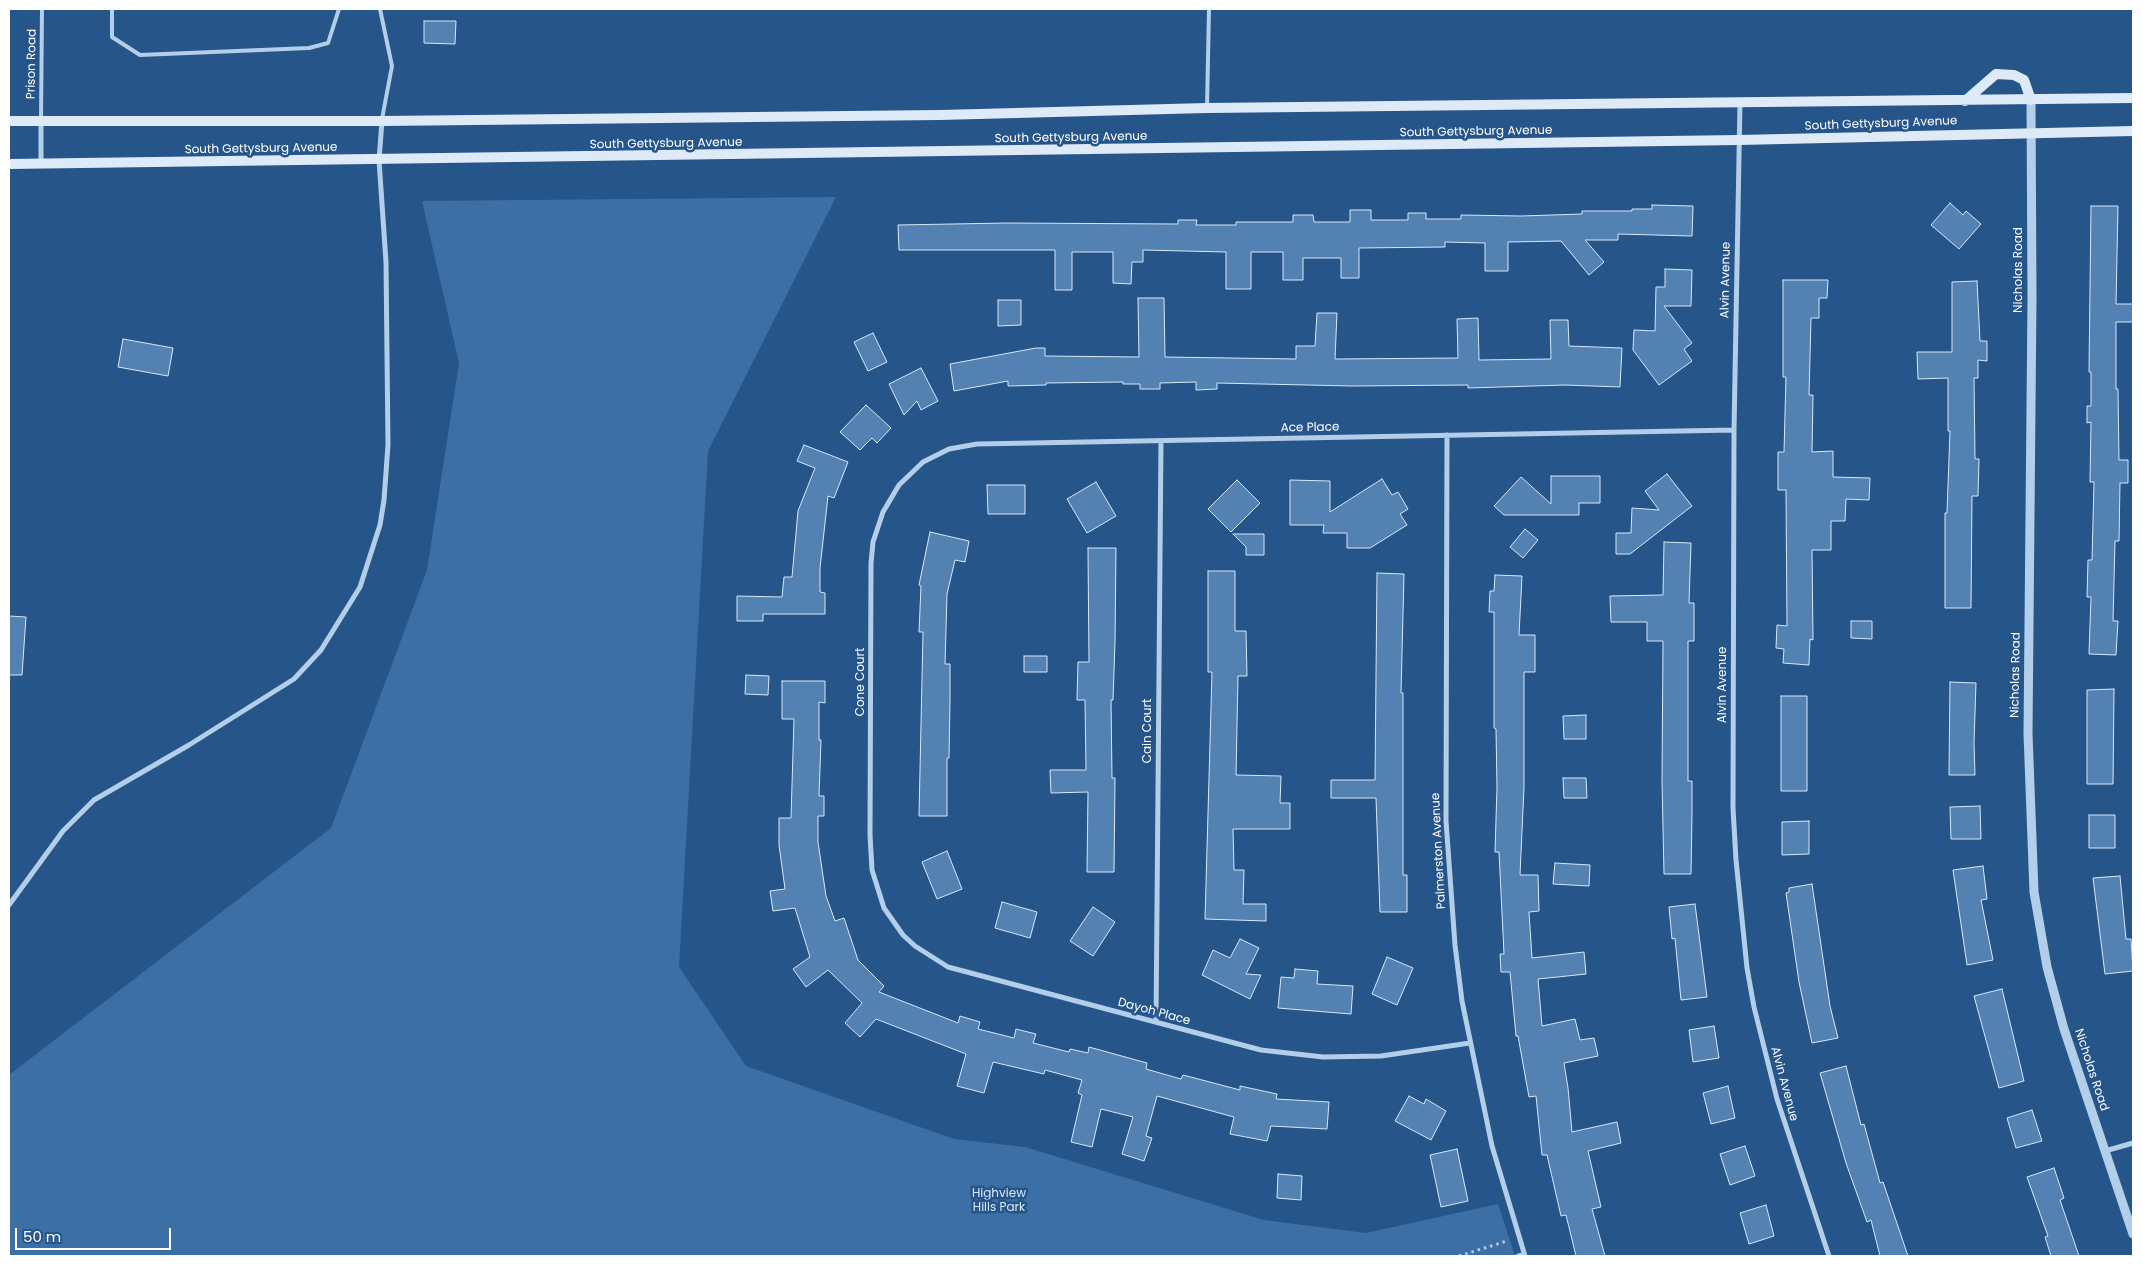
<!DOCTYPE html>
<style>
body{margin:0}
#map{position:relative;width:2142px;height:1265px;overflow:hidden;background:#26558a;font-family:Poppins,sans-serif}
canvas{display:block}
.frame{position:absolute;inset:0;border:10px solid #fff;pointer-events:none}
.scale{position:absolute;left:15px;top:1228px;width:156px;height:22px;box-sizing:border-box;border:2px solid #fff;border-top:0;padding-left:6px;font-size:15px;line-height:18px;white-space:nowrap;color:#fff;-webkit-text-stroke:4px #26558a;paint-order:stroke}
</style>
<div id="map">
<canvas width="2142" height="1265"></canvas>
<div class="frame"></div>
<div class="scale">50 m</div>
</div>
<script>
const ctx = document.querySelector('canvas').getContext('2d');
ctx.lineJoin = 'round';
function fill(path, color) { ctx.fillStyle = color; ctx.fill(path, 'evenodd'); }
const toPath = rows => new Path2D(rows.map(r => 'M' + r).join(''));
function stroke(path, color, width, dash) { ctx.strokeStyle = color; ctx.lineWidth = width; ctx.lineCap = dash ? 'butt' : 'round'; ctx.setLineDash(dash || []); ctx.stroke(path); }
function label(font, color, halo, rows, align = 'center') {
  ctx.font = font + ' Poppins,sans-serif'; ctx.lineWidth = 5; ctx.setLineDash([]); ctx.textBaseline = 'middle'; ctx.strokeStyle = halo; ctx.fillStyle = color; for (const [text, x, y, turn = 0] of rows) {
    ctx.save(); ctx.translate(x, y); ctx.rotate((+turn || 0) * Math.PI / 180); ctx.textAlign = isNaN(turn) ? turn : align; if (halo) ctx.strokeText(text, 0, 0); ctx.fillText(text, 0, 0); ctx.restore();
  }
}
fill(toPath([
 [836,197,708,451,679,967,746,1066,954,1139,1025,1147,1264,1220,1366,1233,1498,1204,1515,1256,9,1256,9,1075,331,828,427,570,459,363,422,201]
]), '#3b6fa6');
const building = toPath([
 [424,21,456,21,455,44,424,43,424,21],
 [1950,203,1963,215,1966,211,1981,224,1959,249,1931,225,1950,203],
 [1652,205,1693,206,1692,236,1618,234,1618,240,1585,240,1604,262,1589,275,1561,241,1508,242,1508,271,1485,271,1485,243,1445,242,1445,247,1359,248,1359,278,1341,278,1341,258,1303,258,1303,280,1283,280,1283,252,1251,252,1251,289,1226,289,1226,252,1143,250,1143,262,1132,262,1131,284,1113,283,1113,252,1072,252,1072,290,1055,290,1055,250,899,250,898,225,1007,223,1178,224,1178,220,1197,220,1196,225,1236,225,1236,222,1293,222,1293,215,1313,215,1314,222,1350,222,1350,210,1371,210,1371,220,1408,220,1408,213,1426,213,1426,219,1461,219,1461,215,1521,216,1582,214,1582,211,1632,211,1632,209,1652,209,1652,205],
 [2091,206,2118,206,2116,304,2133,304,2133,322,2116,322,2116,389,2118,389,2119,460,2128,460,2128,483,2120,483,2119,541,2115,541,2113,621,2118,621,2116,655,2089,654,2091,597,2087,597,2088,560,2092,560,2094,482,2090,482,2091,422,2087,423,2087,406,2091,406,2091,372,2089,372,2091,206],
 [1665,269,1692,270,1691,306,1664,306,1692,343,1684,349,1692,361,1659,385,1633,350,1634,330,1655,331,1656,287,1665,287,1665,269],
 [1783,280,1828,280,1827,298,1819,298,1819,318,1811,318,1809,395,1813,395,1812,452,1833,451,1833,477,1870,478,1869,500,1846,499,1845,521,1831,521,1831,550,1812,550,1813,640,1810,639,1809,665,1783,663,1784,649,1776,648,1777,625,1787,626,1786,490,1778,490,1778,452,1784,452,1786,377,1783,377,1783,280],
 [1977,281,1980,341,1987,341,1987,361,1978,360,1978,378,1974,378,1975,459,1979,459,1978,496,1972,496,1971,608,1945,608,1945,513,1947,513,1950,431,1948,431,1948,378,1918,379,1917,352,1952,352,1952,282,1977,281],
 [1138,298,1164,298,1165,357,1296,359,1296,346,1315,346,1317,313,1337,313,1335,359,1458,358,1457,319,1478,318,1479,360,1551,359,1550,320,1568,320,1569,346,1622,348,1620,387,1565,385,1468,388,1468,385,1352,386,1217,383,1217,389,1196,390,1196,382,1160,383,1160,389,1140,389,1140,384,1123,384,1123,382,1046,383,1046,385,1008,386,1008,381,954,391,950,364,1036,348,1045,348,1045,356,1139,357,1138,298],
 [998,300,1021,300,1021,325,998,326,998,300],
 [873,333,887,362,868,371,854,342,873,333],
 [123,339,173,348,168,376,118,367,123,339],
 [921,368,938,401,921,410,917,401,904,415,889,384,921,368],
 [866,405,891,428,877,443,872,438,860,450,840,432,866,405],
 [804,445,848,462,834,498,828,496,820,568,820,592,825,593,825,614,763,614,763,621,737,621,737,596,782,597,784,577,792,577,798,511,815,468,797,461,804,445],
 [1667,474,1692,506,1630,554,1616,554,1616,533,1631,533,1632,508,1659,510,1645,491,1667,474],
 [1551,476,1600,476,1600,503,1579,503,1579,515,1504,515,1494,506,1521,477,1551,504,1551,476],
 [1382,479,1392,495,1398,492,1408,509,1400,514,1407,525,1370,548,1347,548,1347,533,1323,533,1324,525,1290,525,1290,480,1330,481,1330,512,1382,479],
 [1237,480,1260,503,1231,532,1208,509,1237,480],
 [1096,482,1116,516,1087,533,1067,499,1096,482],
 [987,485,1025,485,1025,514,988,514,987,485],
 [1525,529,1538,540,1523,558,1510,547,1525,529],
 [930,532,969,541,965,562,955,560,947,594,945,664,950,664,950,700,949,758,947,758,947,816,919,816,923,632,919,632,921,586,919,585,930,532],
 [1233,534,1264,534,1264,555,1246,555,1246,547,1233,534],
 [1664,542,1691,543,1689,603,1694,603,1694,641,1688,641,1688,781,1692,781,1692,813,1691,874,1664,874,1662,781,1663,641,1647,641,1647,622,1611,622,1610,596,1663,595,1664,542],
 [1088,548,1116,548,1115,642,1113,700,1111,700,1112,778,1115,778,1114,872,1087,872,1088,792,1051,793,1050,770,1086,770,1085,700,1077,700,1078,662,1089,662,1088,548],
 [1208,571,1235,571,1235,631,1246,631,1247,676,1238,676,1236,775,1281,776,1280,803,1290,803,1290,829,1233,829,1234,870,1244,870,1243,904,1266,904,1266,921,1205,919,1212,672,1208,672,1208,571],
 [1377,573,1404,574,1401,693,1403,693,1403,875,1407,875,1407,912,1380,912,1376,798,1331,798,1331,780,1375,780,1377,573],
 [1495,575,1522,576,1519,635,1535,635,1535,672,1524,672,1524,787,1520,875,1538,875,1539,911,1529,912,1532,958,1584,952,1586,974,1538,979,1542,1026,1575,1019,1580,1040,1594,1038,1598,1056,1564,1063,1568,1088,1572,1132,1617,1122,1621,1143,1588,1151,1601,1207,1592,1209,1605,1256,1576,1256,1566,1215,1561,1216,1547,1155,1542,1155,1536,1096,1529,1097,1518,1036,1516,1036,1510,972,1501,972,1500,954,1504,954,1499,852,1495,852,1497,787,1496,729,1494,728,1494,612,1489,612,1490,591,1494,591,1495,575],
 [9,616,26,617,22,675,9,675,9,616],
 [1851,621,1872,621,1872,639,1851,638,1851,621],
 [1024,656,1047,656,1047,672,1024,672,1024,656],
 [746,675,769,676,768,695,745,694,746,675],
 [782,681,825,681,825,703,819,702,819,740,821,740,819,796,824,796,824,816,818,816,818,842,826,896,835,921,844,918,858,960,884,986,879,992,958,1023,960,1016,980,1022,978,1029,1014,1038,1016,1029,1036,1034,1033,1043,1069,1052,1070,1049,1088,1053,1089,1047,1147,1063,1146,1069,1181,1079,1183,1075,1240,1090,1240,1086,1277,1094,1276,1099,1329,1102,1327,1129,1271,1126,1267,1141,1230,1134,1234,1117,1157,1096,1146,1136,1152,1138,1144,1161,1122,1154,1133,1117,1101,1109,1092,1147,1071,1142,1082,1095,1078,1093,1082,1080,1045,1070,1044,1074,993,1062,984,1093,957,1086,966,1054,876,1019,860,1037,845,1023,862,1003,828,970,806,987,793,969,810,957,795,908,773,911,770,891,785,889,779,845,779,818,791,818,794,719,782,719,782,681],
 [1950,682,1976,683,1974,743,1975,775,1949,775,1950,682],
 [2114,689,2113,784,2087,784,2087,690,2114,689],
 [1781,696,1807,696,1807,791,1781,791,1781,696],
 [1586,715,1586,739,1564,739,1563,716,1586,715],
 [1563,778,1586,778,1587,798,1564,798,1563,778],
 [1980,806,1981,839,1951,839,1950,807,1980,806],
 [2089,815,2115,815,2115,848,2089,848,2089,815],
 [1809,821,1809,854,1782,855,1782,822,1809,821],
 [947,851,962,889,937,899,922,862,947,851],
 [1555,863,1590,865,1589,886,1553,884,1555,863],
 [1983,866,1987,899,1981,900,1993,960,1967,965,1953,870,1983,866],
 [2120,876,2126,939,2131,939,2133,971,2105,974,2093,878,2120,876],
 [1812,884,1830,1006,1838,1038,1812,1043,1799,982,1786,893,1789,892,1789,888,1812,884],
 [1002,902,1037,912,1030,938,995,928,1002,902],
 [1695,904,1707,997,1681,1000,1675,938,1672,939,1669,907,1695,904],
 [1093,907,1115,922,1093,956,1070,941,1093,907],
 [1240,939,1259,948,1246,974,1261,975,1250,999,1202,975,1213,950,1230,958,1240,939],
 [1387,957,1413,968,1397,1005,1372,994,1387,957],
 [1295,969,1318,971,1317,984,1353,986,1351,1014,1278,1008,1281,977,1294,978,1295,969],
 [2002,989,2024,1081,1999,1088,1974,996,2002,989],
 [1714,1026,1719,1058,1693,1062,1689,1030,1714,1026],
 [1846,1066,1861,1125,1864,1124,1880,1183,1883,1182,1908,1256,1880,1256,1871,1220,1867,1222,1846,1163,1820,1073,1846,1066],
 [1728,1086,1735,1118,1711,1124,1703,1093,1728,1086],
 [1409,1096,1424,1104,1426,1099,1446,1111,1431,1140,1395,1121,1409,1096],
 [2032,1110,2042,1141,2016,1148,2007,1118,2032,1110],
 [1745,1146,1755,1176,1730,1185,1720,1154,1745,1146],
 [1457,1149,1468,1201,1441,1207,1430,1155,1457,1149],
 [2054,1168,2064,1198,2060,1200,2079,1256,2051,1256,2045,1237,2048,1236,2027,1177,2054,1168],
 [1278,1174,1302,1176,1301,1200,1277,1198,1278,1174],
 [1766,1205,1774,1236,1749,1244,1740,1213,1766,1205]
]);
fill(building, '#5381b2');
stroke(building, '#d8e7f7', 1);
stroke(toPath([
 [1459,1256,1507,1241]
]), '#b3cee9', 3, [2.5, 4]);
stroke(toPath([
 [112,9,112,37,140,55,309,48,328,43,339,9],
 [380,9,392,66,382,119],
 [1207,108,1209,9],
 [41,119,42,9],
 [1517,1256,1524,1254]
]), '#b3cee9', 4);
stroke(toPath([
 [1740,102,1734,430,1733,808,1736,860,1747,968,1754,1007,1777,1099,1829,1256],
 [41,164,41,121],
 [1447,435,1446,821,1455,945,1462,1001,1492,1146,1525,1256],
 [9,905,63,831,94,800,189,745,294,679,321,650,360,587,380,525,384,500,388,445,386,262,379,160,382,121],
 [1156,1022,1161,441],
 [1470,1043,1381,1056,1323,1057,1261,1050,948,967,915,946,903,935,884,908,872,870,870,835,871,563,873,542,883,512,899,485,923,462,949,449,977,444,1734,430],
 [2105,1151,2133,1143]
]), '#b3cee9', 5);
stroke(toPath([
 [2031,100,2032,298,2028,734,2034,892,2047,967,2064,1029,2133,1234]
]), '#b3cee9', 9);
stroke(toPath([
 [1965,101,1996,74,2014,75,2024,80,2031,100],
 [9,121,382,121,940,115,1207,108,2133,98],
 [9,164,1739,140,2133,131]
]), '#deeaf8', 10);
label('12px', '#fff', '#26558a', [
 ["Prison Road",32,64,-89],
 ["South Gettysburg Avenue",1881,124,-2],
 ["South Gettysburg Avenue",1476,132,-1],
 ["South Gettysburg Avenue",1071,138,-1],
 ["South Gettysburg Avenue",666,144,-1],
 ["South Gettysburg Avenue",261,149,-1],
 ["Nicholas Road",2019,270,-90],
 ["Alvin Avenue",1726,280,-89],
 ["Ace Place",1310,428,-1],
 ["Nicholas Road",2016,675,-89],
 ["Cone Court",861,682,-90],
 ["Alvin Avenue",1723,685,-90],
 ["Cain Court",1148,731,-90],
 ["Palmerston Avenue",1439,851,-93],
 ["Dayoh Place",1154,1012,15],
 ["Nicholas Road",2091,1070,72],
 ["Alvin Avenue",1784,1084,75]
]);
label('12px', '#d8e7f7', '#26558a', [
 ["Highview",999,1194],
 ["Hills Park",999,1208]
]);
</script>
